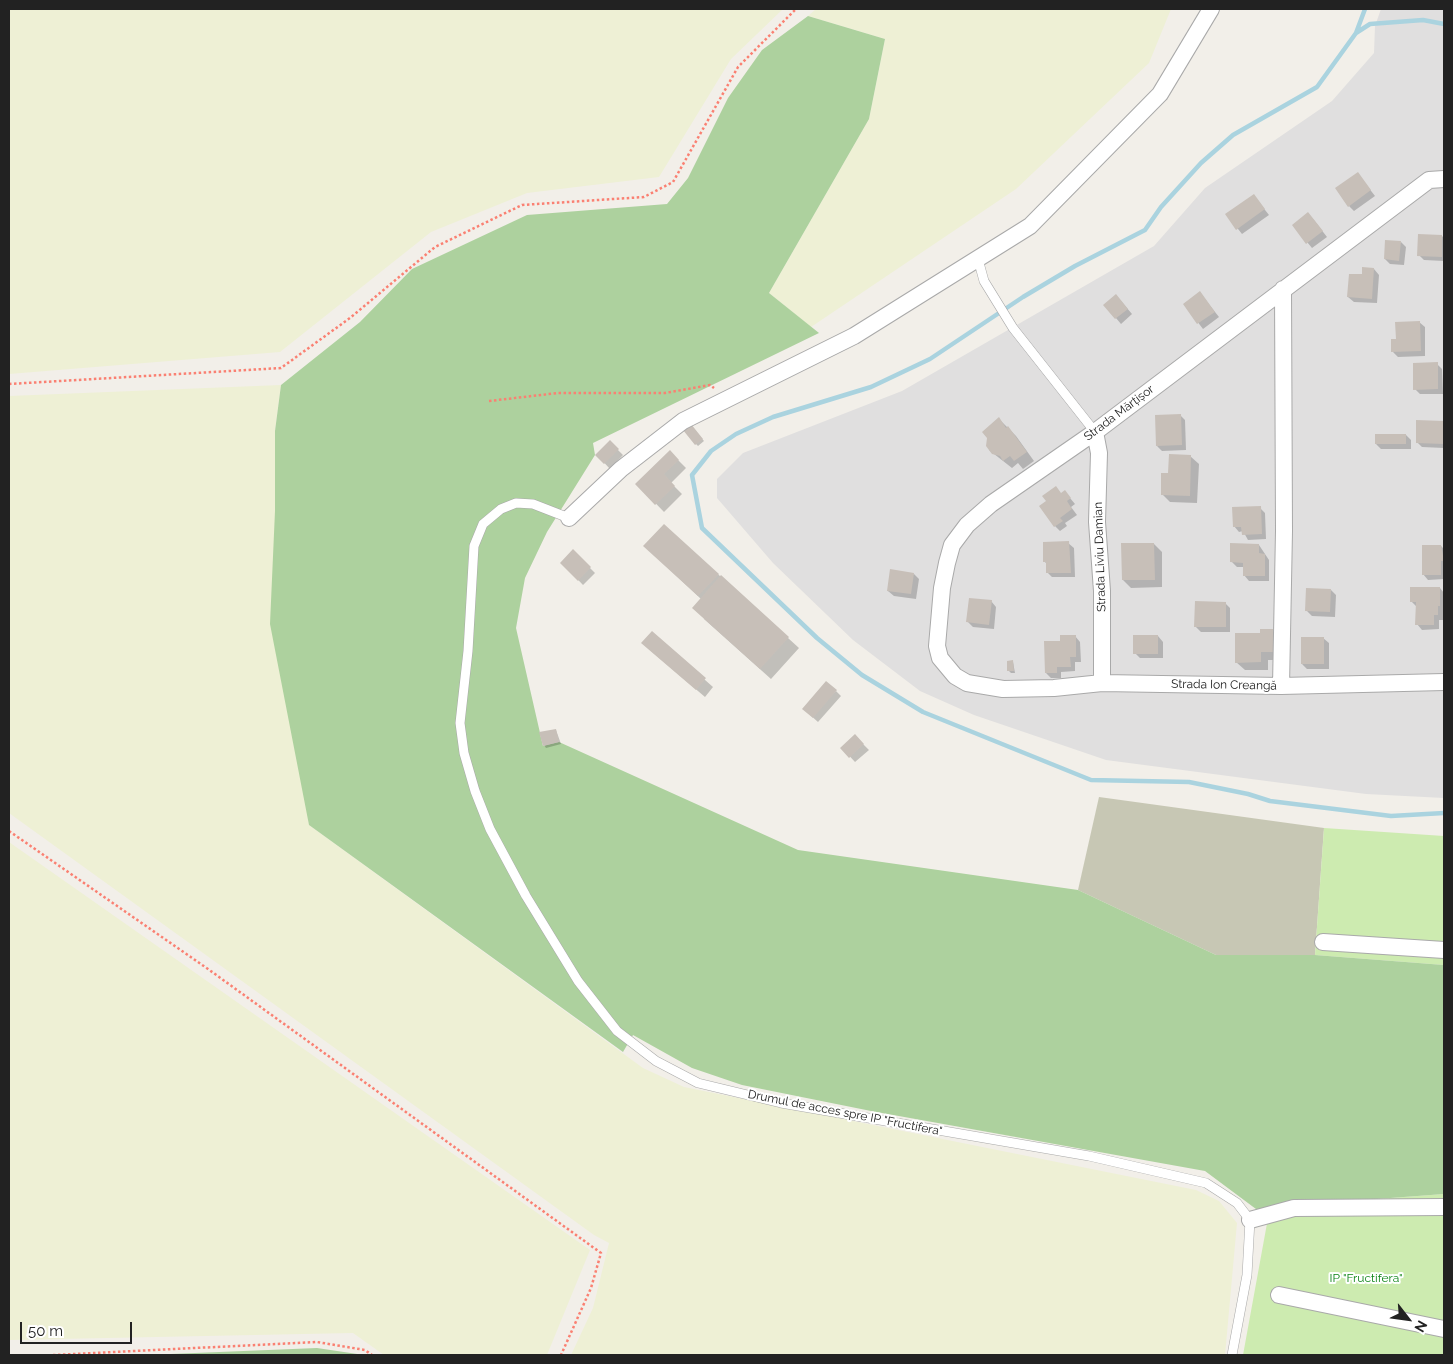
<!DOCTYPE html>
<meta charset="utf-8">
<style>
body{margin:0}
#map{position:relative;width:1453px;height:1364px;overflow:hidden;background:#f2efe9;font-family:Raleway,sans-serif}
canvas{display:block}
.frame{position:absolute;inset:0;border:10px solid #222;pointer-events:none}
.north{position:absolute;left:1383px;top:1294px;width:50px;height:50px;-webkit-text-stroke:4px #fff;paint-order:stroke;rotate:120deg;font-size:14px;font-weight:700;line-height:20px;text-align:center;color:#222}
.north::after{content:'';display:block;margin:auto;width:18px;height:22px;background:#222;clip-path:polygon(50% 0,100% 100%,50% 72%,0 100%)}
.scale{position:absolute;left:20px;top:1322px;width:112px;height:22px;box-sizing:border-box;border:2px solid #222;border-top:0;padding-left:6px;font-size:15px;line-height:18px;white-space:nowrap;color:#222;-webkit-text-stroke:4px #fff;paint-order:stroke}
</style>
<div id="map">
<canvas width="1453" height="1364"></canvas>
<div class="frame"></div>
<div class="north">N</div>
<div class="scale">50 m</div>
</div>
<script>
const ctx = document.querySelector('canvas').getContext('2d');
ctx.lineJoin = 'round';
function fill(path, color) { ctx.fillStyle = color; ctx.fill(path, 'evenodd'); }
const toPath = rows => new Path2D(rows.map(r => 'M' + r).join(''));
function stroke(path, color, width, dash) { ctx.strokeStyle = color; ctx.lineWidth = width; ctx.lineCap = dash ? 'butt' : 'round'; ctx.setLineDash(dash || []); ctx.stroke(path); }
function label(font, color, halo, rows, align = 'center') {
  ctx.font = font + ' Raleway,sans-serif'; ctx.lineWidth = 4; ctx.setLineDash([]); ctx.textBaseline = 'middle'; ctx.strokeStyle = halo; ctx.fillStyle = color; for (const [text, x, y, turn = 0] of rows) {
    ctx.save(); ctx.translate(x, y); ctx.rotate((+turn || 0) * Math.PI / 180); ctx.textAlign = isNaN(turn) ? turn : align; if (halo) ctx.strokeText(text, 0, 0); ctx.fillText(text, 0, 0); ctx.restore();
  }
}
fill(toPath([
 [1381,9,1444,9,1444,798,1366,794,1106,760,974,715,920,691,853,640,773,563,717,498,717,479,743,453,902,391,1154,246,1205,188,1332,101,1374,53,1375,26]
]), '#e0dfdf');
fill(toPath([
 [1099,797,1324,828,1315,955,1216,955,1078,890]
]), '#c7c7b4');
fill(toPath([
 [9,9,783,9,731,59,659,177,527,193,431,232,280,352,9,374],
 [816,9,1171,9,1149,63,1016,189,811,327,769,293,869,119,885,39,808,16],
 [281,385,275,431,275,511,309,825,643,1068,684,1087,1196,1190,1219,1201,1237,1223,1225,1355,571,1355,593,1308,609,1243,594,1235,9,813,9,396],
 [9,842,590,1250,547,1355,384,1355,353,1333,9,1340]
]), '#eef0d5');
fill(toPath([
 [1324,828,1444,836,1444,965,1315,955],
 [1444,1194,1444,1355,1243,1355,1270,1207]
]), '#cdebb0');
fill(toPath([
 [808,16,885,39,869,119,769,293,819,333,593,443,595,455,547,532,525,578,516,628,543,746,559,742,798,850,1078,890,1216,955,1315,955,1444,965,1444,1194,1270,1207,1260,1212,1205,1171,871,1111,742,1085,692,1068,633,1035,623,1052,309,825,270,624,275,511,275,431,281,385,360,322,412,269,527,215,667,204,688,178,728,98,762,50],
 [317,1348,364,1355,146,1355]
]), '#add19e');
fill(toPath([
 [1358,174,1375,196,1354,211,1349,206],
 [1254,196,1269,215,1242,234,1227,215],
 [1313,219,1327,237,1312,248,1293,225],
 [1442,236,1444,238,1444,261,1424,260,1419,255],
 [1401,242,1406,247,1404,265,1390,264,1385,259],
 [1374,269,1379,275,1377,303,1354,302,1348,297,1363,276],
 [1200,293,1219,317,1203,329,1184,304],
 [1121,301,1132,314,1121,324,1105,305],
 [1419,322,1425,327,1425,356,1398,357,1393,352,1397,340],
 [1437,364,1442,369,1443,394,1420,394,1415,389],
 [1180,415,1185,420,1186,450,1162,451,1157,446],
 [999,419,1016,436,1034,461,1023,469,1018,463,1012,468,989,450,988,438,983,432],
 [1418,421,1444,422,1444,448,1422,447,1417,442],
 [693,428,704,441,698,446,696,444],
 [1406,435,1411,440,1411,449,1381,449,1376,444],
 [610,442,623,455,610,469,597,455],
 [670,452,686,468,671,483,682,494,664,512,637,484],
 [1190,456,1199,464,1197,503,1170,502,1162,494,1169,474],
 [1065,492,1075,504,1071,507,1077,515,1065,523,1067,526,1060,531,1055,526,1062,494],
 [1260,508,1265,513,1266,539,1248,540,1243,531,1239,532,1234,526],
 [664,525,799,648,771,679,704,619,701,599,653,554],
 [1068,543,1074,548,1075,577,1052,577,1047,572,1047,564,1044,561],
 [1154,544,1162,552,1162,587,1131,588,1123,580],
 [1259,545,1269,560,1269,581,1249,581,1244,575,1244,567,1237,567,1232,562],
 [1441,546,1444,549,1444,579,1428,580,1423,574],
 [573,551,595,573,583,585,562,563],
 [914,574,919,579,916,599,894,596,888,591],
 [1440,588,1444,593,1444,611,1443,620,1439,620,1439,629,1422,630,1417,624,1417,607,1411,601],
 [1331,590,1336,595,1335,617,1312,616,1307,611],
 [991,601,996,607,994,629,973,627,968,622],
 [1225,603,1230,608,1230,632,1201,632,1195,626],
 [1272,630,1280,638,1281,660,1268,660,1268,670,1245,670,1236,662,1261,634],
 [652,633,713,687,705,697,651,651],
 [1075,636,1080,642,1081,662,1075,662,1075,671,1061,672,1061,678,1051,678,1046,673,1061,642],
 [1158,636,1163,642,1163,658,1140,658,1135,653],
 [1323,638,1329,643,1329,669,1307,669,1302,664],
 [1013,662,1015,673,1011,673,1009,671],
 [836,691,841,696,818,722,809,714],
 [556,730,561,744,546,748,544,745],
 [855,736,869,750,855,762,842,748]
]), '#0003');
stroke(toPath([
 [1365,9,1356,33,1317,87,1233,135,1201,163,1161,207,1145,230,1075,266,1023,297,930,359,871,387,773,417,736,434,711,451,692,475,702,528,817,638,862,675,923,712,1091,780,1189,782,1248,794,1270,801,1391,816,1444,813],
 [1356,33,1370,24,1423,20,1444,24]
]), '#aad3df', 4.5);
fill(toPath([
 [1358,172,1371,190,1348,207,1335,188],
 [1254,194,1265,209,1236,230,1225,214],
 [1308,212,1323,231,1306,244,1292,225],
 [1418,234,1442,235,1442,257,1417,256],
 [1385,240,1401,241,1399,261,1384,259],
 [1362,267,1374,268,1372,299,1347,297,1349,274,1362,274],
 [1200,291,1215,312,1197,324,1183,304],
 [1116,294,1128,309,1115,319,1103,305],
 [1420,321,1421,351,1391,352,1391,339,1396,339,1395,322],
 [1438,362,1438,389,1413,390,1413,363],
 [1181,414,1182,445,1156,446,1155,415],
 [999,417,1006,428,1008,426,1027,452,1014,461,1010,456,1003,461,1000,456,992,454,986,446,987,438,982,432],
 [1416,420,1444,421,1444,444,1416,443],
 [691,424,703,439,695,445,683,430],
 [1375,434,1406,434,1406,444,1375,444],
 [610,440,619,449,604,464,595,455],
 [670,450,679,460,664,474,675,486,655,505,635,484],
 [1169,454,1191,455,1190,496,1161,495,1161,473,1168,473],
 [1056,486,1061,493,1065,490,1071,498,1067,501,1072,509,1060,518,1063,521,1054,527,1039,506,1046,501,1042,496],
 [1261,506,1262,534,1242,535,1241,527,1233,527,1232,507],
 [664,524,719,574,698,596,643,546],
 [1069,541,1071,573,1046,573,1046,562,1043,562,1043,542],
 [1121,543,1154,543,1155,580,1122,580],
 [1230,543,1259,544,1259,553,1265,554,1265,576,1243,576,1243,563,1230,562],
 [1422,545,1441,545,1444,561,1441,561,1441,575,1422,575],
 [573,549,591,567,578,581,560,563],
 [890,569,914,573,911,594,887,591],
 [721,575,789,637,760,669,692,608],
 [1410,587,1440,587,1440,606,1438,606,1438,615,1434,615,1434,625,1415,625,1416,602,1410,602],
 [1306,588,1331,589,1330,612,1305,611],
 [969,598,992,600,989,625,966,622],
 [1195,601,1226,602,1226,627,1194,627],
 [1260,629,1273,629,1273,652,1261,652,1261,662,1235,663,1235,633,1260,633],
 [652,631,706,678,696,690,641,643],
 [1060,635,1076,635,1076,657,1070,657,1071,667,1057,667,1057,673,1045,673,1044,641,1060,641],
 [1133,635,1158,635,1158,654,1133,654],
 [1301,637,1324,637,1324,664,1301,664],
 [1013,660,1014,671,1007,671,1007,661],
 [826,681,837,690,813,718,802,709],
 [556,729,559,742,543,746,539,732],
 [855,734,864,744,849,758,840,748]
]), '#c7bfb8');
const lane = toPath([
 [978,259,984,281,1013,328,1095,432],
 [569,518,533,504,516,503,501,509,483,524,474,546,468,651,460,723,464,753,475,791,490,829,526,896,578,981,617,1031,656,1061,698,1083,781,1103,1089,1156,1206,1183,1237,1203,1250,1220,1247,1275,1232,1355]
]);
const street = toPath([
 [1444,179,1429,180,1095,432,991,504,967,525,952,545,947,563,942,588,937,646,940,658,955,676,967,683,1003,689,1054,688,1102,683,1281,686,1444,682],
 [1095,432,1099,453,1097,522,1102,591,1102,683],
 [569,518,621,469,683,421,854,336,1030,226,1160,94,1211,9],
 [1281,686,1284,531,1283,289],
 [1323,942,1444,950],
 [1250,1220,1294,1208,1444,1207],
 [1279,1295,1444,1329]
]);
stroke(lane, '#a9a9a9', 10);
stroke(street, '#a9a9a9', 18);
stroke(toPath([
 [9,384,281,368,350,318,435,247,522,205,644,197,673,182,738,67,796,9],
 [489,401,558,393,665,393,710,385,714,388],
 [9,831,208,969,601,1253,591,1288,561,1355],
 [53,1355,317,1342,365,1350,372,1355]
]), '#fa8072', 2.5, [2.5, 2.5]);
stroke(lane, '#fff', 9);
stroke(street, '#fff', 16);
label('12px', '#222', '#fff', [
 ["Strada Mărțișor",1119,413,-37],
 ["Strada Liviu Damian",1100,557,-92],
 ["Strada Ion Creangă",1224,685,1],
 ["Drumul de acces spre IP \"Fructifera\"",845,1113,11]
]);
label('12px', '#0c8416', '#fff', [
 ["IP \"Fructifera\"",1366,1278]
]);
</script>
